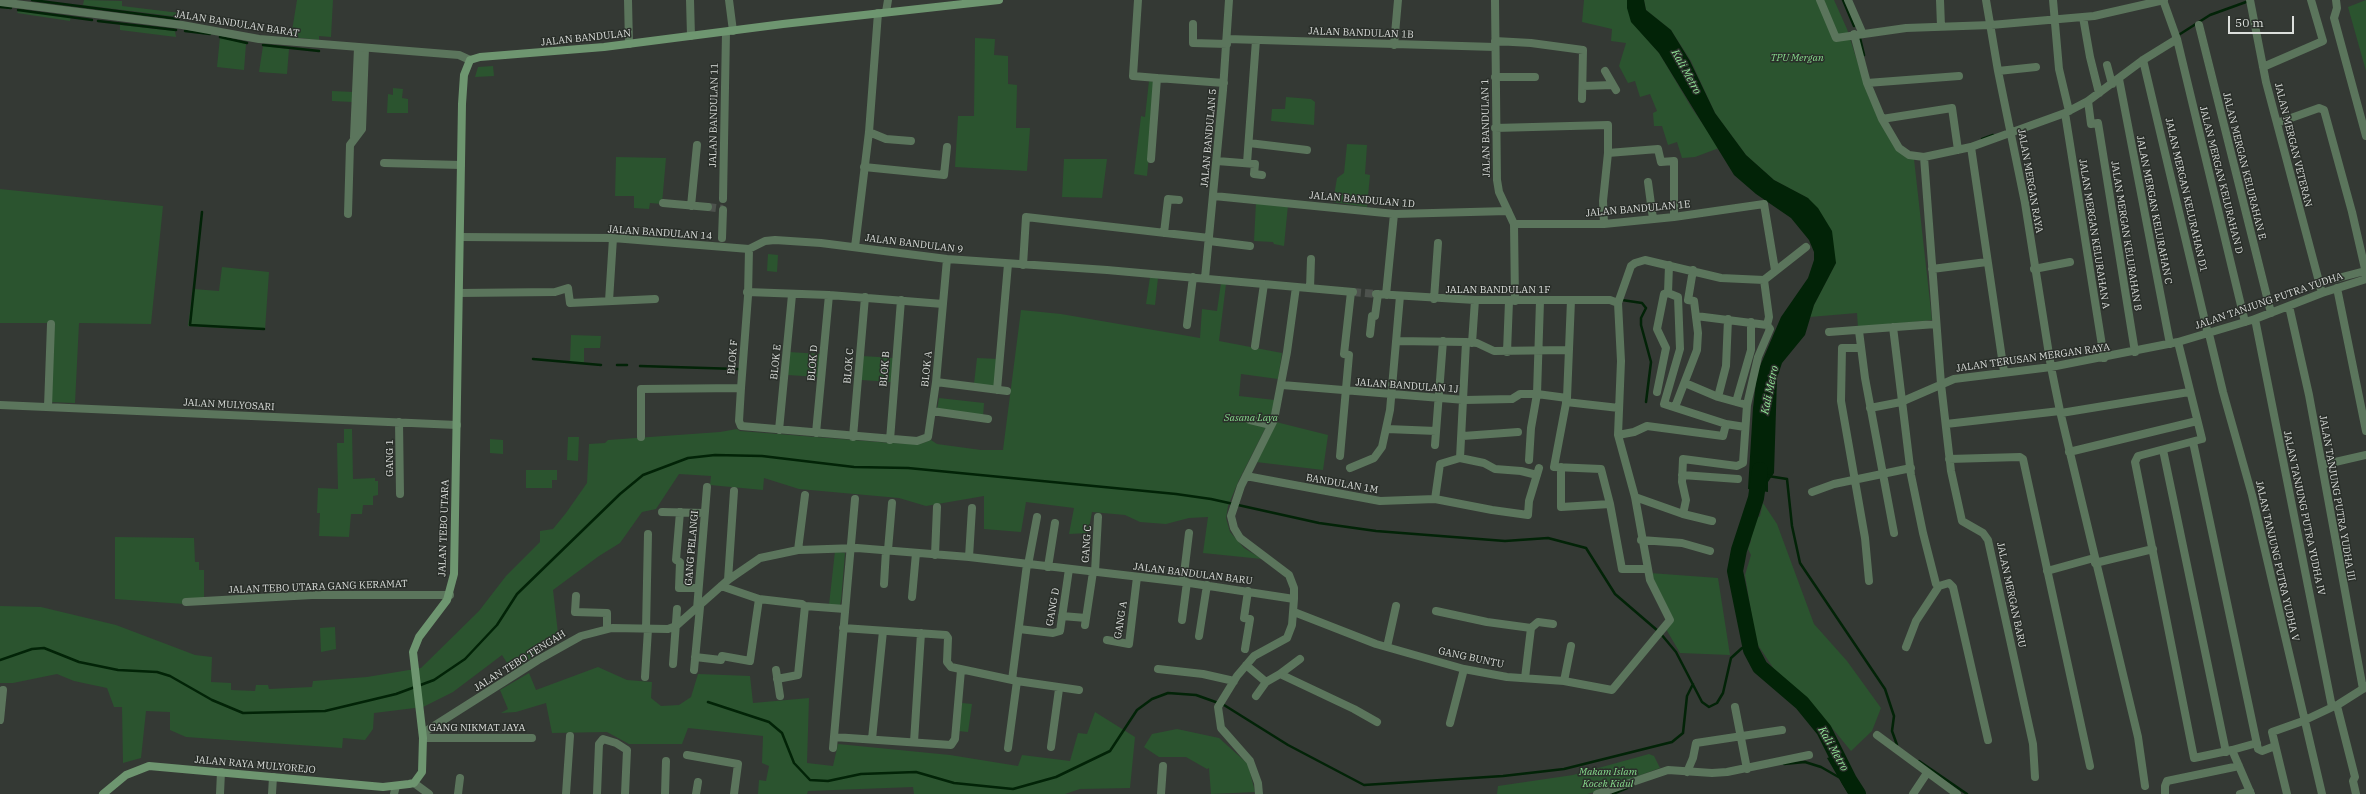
<!DOCTYPE html>
<style>
body{margin:0}
#map{position:relative;width:2366px;height:794px;overflow:hidden;background:#343934;font-family:"IBM Plex Serif",serif}
canvas{display:block}
.scale{position:absolute;left:2228px;top:16px;width:66px;height:18px;box-sizing:border-box;border:2px solid #dcdfdc;border-top:0;padding-left:5px;font-size:12px;line-height:14px;white-space:nowrap;color:#dcdfdc;-webkit-text-stroke:3px #2a2f2a;paint-order:stroke}
</style>
<div id="map">
<canvas width="2366" height="794"></canvas>
<div class="scale">50 m</div>
</div>
<script>
const ctx = document.querySelector('canvas').getContext('2d');
ctx.lineJoin = 'round';
function fill(path, color) { ctx.fillStyle = color; ctx.fill(path, 'evenodd'); }
const toPath = rows => new Path2D(rows.map(r => 'M' + r).join(''));
function stroke(path, color, width, dash) { ctx.strokeStyle = color; ctx.lineWidth = width; ctx.lineCap = dash ? 'butt' : 'round'; ctx.setLineDash(dash || []); ctx.stroke(path); }
function label(font, color, halo, rows, align = 'center') {
  ctx.font = font + ' "IBM Plex Serif",serif'; ctx.lineWidth = 3; ctx.setLineDash([]); ctx.textBaseline = 'middle'; ctx.strokeStyle = halo; ctx.fillStyle = color; for (const [text, x, y, turn = 0] of rows) {
    ctx.save(); ctx.translate(x, y); ctx.rotate((+turn || 0) * Math.PI / 180); ctx.textAlign = isNaN(turn) ? turn : align; if (halo) ctx.strokeText(text, 0, 0); ctx.fillText(text, 0, 0); ctx.restore();
  }
}
fill(toPath([
 [84,0,122,1,122,6,180,13,180,17,83,5],
 [297,0,333,0,331,37,319,36,319,40,291,37],
 [1584,0,1627,0,1627,8,1646,38,1659,53,1691,107,1719,148,1695,157,1682,158,1677,142,1668,145,1662,126,1654,126,1653,113,1657,111,1650,94,1640,97,1635,81,1628,83,1619,66,1626,43,1611,41,1612,29,1582,22],
 [1644,0,1834,0,1847,29,1869,98,1897,149,1914,159,1932,320,1858,328,1857,313,1810,317,1814,305,1836,263,1808,198,1774,180,1746,155,1715,113,1691,61,1671,30,1646,10],
 [2366,0,2366,71,2348,7],
 [19,10,71,17,70,21,17,13],
 [120,25,175,31,176,37,120,30],
 [220,37,246,44,244,70,217,67],
 [975,38,995,39,994,55,1008,56,1008,84,1017,85,1016,128,1030,128,1027,171,955,167,958,116,974,116],
 [263,46,289,49,287,74,259,72],
 [493,66,494,76,475,77,478,67],
 [1149,81,1156,82,1147,176,1134,174,1141,116,1145,117],
 [393,88,403,89,402,98,408,99,408,113,387,113,388,94,393,95],
 [332,91,353,92,353,102,332,101],
 [1286,97,1311,99,1315,102,1314,125,1271,121,1272,109,1285,109],
 [1347,144,1367,145,1365,174,1370,175,1367,207,1333,202,1337,178,1344,173],
 [616,157,666,158,662,204,650,203,649,209,634,208,634,196,615,196],
 [1064,159,1107,159,1102,198,1062,197],
 [0,189,163,206,151,324,79,323,75,403,49,402,53,323,0,323],
 [1256,202,1288,205,1284,246,1274,244,1273,242,1254,241],
 [768,254,778,255,777,272,767,271],
 [222,267,269,272,265,330,188,326,193,289,219,291],
 [1150,277,1158,278,1155,305,1146,304],
 [1221,283,1226,284,1219,341,1282,353,1278,379,1241,374,1239,396,1275,400,1269,421,1239,480,1228,506,1226,518,1230,532,1244,548,1262,559,1203,553,1208,517,1189,518,1166,524,1140,522,1125,515,1092,512,1088,533,1069,534,1074,508,1026,502,1021,532,984,529,984,496,926,506,899,498,799,489,764,478,763,490,710,485,711,476,679,474,656,509,642,512,620,543,599,556,553,590,559,642,546,648,512,671,502,655,453,692,423,707,374,713,373,729,365,740,343,738,342,748,186,737,170,730,170,712,146,711,141,758,123,763,122,707,114,707,107,688,74,681,57,674,13,683,0,683,0,606,41,607,116,625,195,655,212,657,211,682,231,683,231,690,255,691,256,685,268,685,269,689,312,687,313,681,367,677,421,668,479,611,506,576,540,542,540,531,553,529,566,513,587,483,589,444,605,443,608,440,720,432,737,429,740,431,891,443,920,444,931,440,937,444,981,450,1003,450,1021,310,1061,314,1200,338,1202,309,1217,311],
 [571,335,601,336,600,348,584,348,584,362,570,362],
 [789,352,821,354,820,377,787,375],
 [862,356,894,358,892,382,861,380],
 [977,358,999,359,995,386,974,384],
 [939,398,984,403,983,417,937,410],
 [1276,422,1328,435,1323,470,1256,462],
 [344,429,352,429,353,479,375,478,375,481,378,481,378,495,373,496,373,505,363,505,362,514,351,514,349,537,319,536,320,513,317,513,318,488,338,489,337,443,344,443],
 [568,437,579,437,578,461,567,460],
 [490,439,503,440,503,454,490,453],
 [526,470,557,470,557,480,552,480,552,488,526,488],
 [1763,503,1777,524,1814,624,1847,661,1881,708,1872,731,1851,751,1810,701,1774,669,1756,642,1745,575,1751,555,1748,549,1751,541,1748,525,1760,516],
 [115,537,194,538,195,562,199,562,199,570,204,570,204,598,184,604,115,599],
 [835,551,845,553,841,601,840,605,829,605],
 [1650,573,1718,578,1730,655,1680,653,1666,629,1672,623],
 [335,627,336,649,321,652,320,628],
 [598,667,627,680,652,682,651,698,661,706,679,705,691,697,698,674,750,676,753,703,809,698,807,763,833,766,838,744,950,755,1018,766,1022,755,1070,761,1078,733,1087,734,1095,712,1135,737,1130,788,1080,789,1065,794,914,794,913,787,808,791,807,794,758,794,759,780,766,781,769,766,762,763,763,736,688,728,682,744,629,744,607,732,552,733,546,703,516,712,501,713,508,709,500,690,529,673,536,690],
 [962,703,972,704,968,732,958,731],
 [1177,729,1219,738,1248,764,1255,792,1211,794,1209,768,1207,769,1186,757,1159,757,1144,747,1152,734],
 [1649,754,1654,756,1660,768,1595,792,1587,794,1497,794,1498,786,1573,775]
]), '#2b542f');
fill(toPath([
 [1627,0,1644,0,1646,10,1671,30,1690,61,1715,113,1746,155,1774,180,1808,198,1818,208,1832,231,1836,263,1814,305,1805,335,1782,363,1777,378,1774,473,1768,482,1768,492,1748,489,1753,408,1757,373,1781,317,1808,278,1814,260,1814,252,1809,240,1791,218,1756,194,1734,175,1659,53,1631,22,1627,8],
 [1840,754,1849,771,1866,794,1848,794,1827,758]
]), '#022307');
stroke(toPath([
 [32,0,179,19],
 [1843,0,1854,26],
 [0,7,11,8],
 [18,10,92,20],
 [98,21,176,30],
 [185,31,210,34],
 [2177,36,2210,15,2246,2],
 [220,37,247,43],
 [1860,38,1864,55],
 [263,45,319,51],
 [1982,139,1993,135],
 [202,212,190,325,264,329],
 [1622,300,1642,303,1646,308,1641,318,1641,325,1651,362,1646,402],
 [533,359,601,365],
 [617,365,627,365],
 [640,366,738,369],
 [1768,476,1787,479,1792,526,1800,563,1885,689,1894,716,1892,731,1897,745],
 [1661,634,1676,652,1702,702,1709,707,1717,703,1723,693,1731,658,1742,648,1751,650],
 [0,660,32,649,44,648,79,662,118,670,157,672,170,676,212,700,243,713,325,711,396,694,434,680,465,659,497,625,517,594,620,494,643,475,688,458,715,455,762,456,854,467,908,468,1176,494,1211,499,1319,523,1376,531,1505,541,1548,538,1586,548,1615,594,1658,631],
 [708,702,769,722,782,733,794,763,810,780,828,781,861,774,916,772,954,783,1013,789,1056,777,1110,751,1137,710,1152,699,1168,693,1196,695,1224,705,1288,745,1364,785,1503,776,1564,769,1672,742,1683,733,1687,696,1693,684],
 [1919,761,1967,794],
 [1784,764,1805,762,1821,767,1842,779],
 [1613,794,1627,788]
]), '#022307', 2.5);
stroke(toPath([
 [1760,470,1756,498,1739,550,1735,571,1751,650,1760,667,1802,703,1824,730,1849,780,1858,794]
]), '#022307', 16);
stroke(toPath([
 [708,207,723,209],
 [1353,292,1376,294]
]), '#4d524d', 8, [8, 4]);
stroke(toPath([
 [628,0,629,44],
 [690,0,691,36],
 [729,0,733,31],
 [1138,0,1133,76,1157,78],
 [1495,0,1497,180,1499,192,1514,224,1515,301],
 [1820,0,1836,38,1906,28,1991,25,2094,16,2164,0],
 [1848,0,1862,32],
 [1940,0,1941,26],
 [2053,0,2059,69,2069,111],
 [2163,0,2177,39],
 [2250,0,2266,82,2322,293],
 [2336,0,2337,8,2334,18,2366,136],
 [886,12,888,0],
 [2083,17,2090,57,2099,93],
 [1193,24,1193,43,1227,44],
 [2199,25,2271,313],
 [1854,34,1867,83,1882,119,1899,148,1909,155,1924,157,1971,147,2065,113,2088,101,2143,60,2177,39,2245,322],
 [1227,39,1495,47],
 [1495,41,1531,43,1583,50,1582,99],
 [1394,45,1398,0],
 [2143,60,2208,334],
 [2107,65,2112,84],
 [2263,67,2323,41,2311,0],
 [1605,71,1616,90],
 [1998,71,2036,67],
 [1495,77,1535,77],
 [2119,79,2170,344],
 [1867,83,1959,76],
 [1583,86,1613,85],
 [2088,101,2091,124,2098,123,2135,352],
 [2065,113,2104,358],
 [1882,119,1952,108,1958,150],
 [2277,123,2319,108,2324,110,2352,212,2366,273],
 [1495,128,1608,125,1608,153,1603,201,1604,224],
 [869,132,886,139,911,141],
 [354,137,358,48],
 [1249,143,1307,150],
 [1971,147,2004,372],
 [1608,153,1658,149,1661,162,1674,161,1674,217],
 [1924,157,1941,384,1951,471,1962,521,1983,533,1988,540,2033,744,2035,777],
 [1151,159,1157,78,1224,83],
 [1217,161,1255,164,1254,174,1262,175],
 [384,163,461,165],
 [1247,163,1256,40],
 [864,167,944,175,947,147],
 [1648,182,1653,219],
 [1214,196,1395,214,1508,211],
 [723,199,726,32],
 [663,203,708,207],
 [691,206,697,145],
 [348,214,350,145,362,129,365,48],
 [1514,224,1604,224,1674,217,1764,204,1775,270],
 [1164,233,1168,199,1179,200],
 [460,237,613,238,749,249,765,241,775,240,821,243,947,259,1107,270,1353,292],
 [722,238,723,210],
 [1209,241,1250,246],
 [855,247,869,132,878,13],
 [749,249,748,296,741,388,739,421,741,426,917,441,928,437,936,382,947,259],
 [1023,265,1026,217,1209,238],
 [1669,265,1668,293,1678,297,1680,349,1664,404,1726,424,1745,427],
 [1932,269,1987,262],
 [2034,269,2070,262],
 [1205,278,1223,90,1229,0],
 [2319,283,2365,271],
 [1310,288,1311,259],
 [2337,288,2366,431],
 [747,292,829,295,943,304],
 [459,293,555,292,568,288,570,303,655,299],
 [1376,294,1475,300,1610,300,1618,303],
 [1386,295,1394,214],
 [1434,299,1438,243],
 [1571,300,1567,398,1554,467,1601,469,1610,504,1622,569,1647,569],
 [609,301,613,238],
 [2289,306,2309,395,2363,689],
 [1696,316,1767,325,1769,317,1764,280],
 [2255,319,2332,707],
 [1187,325,1193,277],
 [1893,327,1911,475,1923,533,1936,584,1939,586,1949,583,1953,587,1988,740],
 [1859,331,1865,378,1894,533],
 [1829,332,1936,324],
 [1370,334,1372,316,1375,316,1378,294],
 [2209,334,2223,392,2252,495,2322,794],
 [1396,341,1466,342],
 [2178,342,2202,439,2138,456,2135,462,2194,758,2232,750,2251,794],
 [1472,343,1475,300],
 [1255,346,1264,284],
 [1861,348,1842,348,1841,401,1865,538,1869,581],
 [1507,352,1509,301],
 [936,382,1007,391],
 [1685,383,1718,397,1747,405],
 [1282,385,1465,400,1512,399,1520,394,1537,394,1567,398],
 [997,390,1008,264],
 [1657,392,1666,348,1657,329,1664,294,1668,293],
 [1718,397,1726,366,1728,319],
 [1566,402,1619,408],
 [1736,402,1751,350,1751,322],
 [0,405,457,425],
 [48,407,51,324],
 [1675,407,1697,350,1698,333,1694,301,1688,300,1693,270],
 [1870,408,1901,402,1954,379,2051,367,2178,342,2255,319,2322,293,2366,279],
 [932,411,988,419],
 [2060,411,2138,737,2145,786],
 [2061,413,2189,392],
 [1250,420,1271,425],
 [399,422,400,494],
 [1946,424,2060,411,2051,367,2025,203,1998,71,1986,0],
 [1387,429,1436,431],
 [779,430,792,295],
 [816,433,829,295],
 [1618,435,1634,432,1647,426,1723,436,1726,424],
 [1463,436,1518,432],
 [641,437,641,389,741,388],
 [853,437,865,297],
 [890,440,901,300],
 [2193,442,2258,749,2262,751,2275,746],
 [1435,445,1443,341],
 [2163,450,2226,752],
 [2069,452,2197,421],
 [1340,456,1349,355,1344,354,1351,292],
 [1460,458,1466,342,1477,343,1494,351,1568,350],
 [1949,459,2020,457,2023,459,2090,766],
 [1529,460,1531,428,1537,394,1540,301],
 [2322,465,2366,455],
 [1561,467,1561,507,1610,504],
 [1350,468,1374,458,1382,447,1390,410,1400,296],
 [1682,475,1738,479],
 [1246,476,1380,501,1435,499,1492,510,1528,515,1529,501,1539,468],
 [1812,492,1834,484,1911,468],
 [1635,497,1683,514,1712,521],
 [1435,499,1440,464,1460,458,1484,463,1495,469,1521,471,1537,475],
 [662,512,704,513],
 [680,512,676,560,680,562,679,588,698,588],
 [1683,514,1686,500,1682,482,1683,459,1737,466,1743,463,1747,405,1758,357,1770,329,1767,325],
 [1641,540,1682,543,1710,551],
 [798,550,805,495],
 [888,550,892,503],
 [935,555,937,507],
 [969,557,972,508],
 [2095,563,2153,549],
 [1028,565,1037,517],
 [1048,567,1055,523],
 [2047,571,2094,558],
 [1095,572,1098,517],
 [728,580,734,491],
 [1183,582,1189,533],
 [884,584,886,550],
 [721,586,759,599,802,604,805,606,845,609],
 [576,596,575,612,607,613,607,629],
 [912,597,916,553],
 [1294,599,1294,588,1289,575,1240,538,1234,528,1231,516,1241,486,1274,420,1287,352,1296,287],
 [186,602,312,595,450,595],
 [697,609,707,487],
 [1436,611,1487,622,1531,628],
 [1294,612,1376,644,1464,669,1507,677,1564,681,1612,690,1670,620,1650,580,1635,497,1618,435,1621,361,1618,303,1631,266,1635,263,1645,260,1721,278,1764,280,1806,247],
 [1062,616,1086,618],
 [1182,620,1187,582],
 [1085,625,1093,572],
 [843,628,946,635,948,638,947,662,951,667,1017,681,1079,690],
 [646,629,648,534],
 [1019,629,1053,633,1060,631,1069,569],
 [1199,636,1207,585],
 [1107,640,1129,644,1137,577],
 [1387,647,1396,606],
 [1906,647,1916,621,1939,586],
 [1245,649,1250,619,1244,618,1248,591],
 [695,657,721,660,722,656,750,661,759,599],
 [673,664,677,609],
 [1246,665,1266,682,1280,674,1354,709,1377,722],
 [1158,669,1203,674,1234,681],
 [694,670,700,607],
 [776,670,780,696],
 [1280,674,1300,659],
 [645,677,648,629],
 [1525,678,1531,628,1538,622,1553,624],
 [777,679,798,675,805,606],
 [1012,680,1027,564],
 [1564,681,1571,646],
 [1256,696,1266,682],
 [2337,706,2355,777,2353,781,2356,794],
 [1735,707,1747,769],
 [0,720,3,690],
 [1450,723,1464,669],
 [423,733,538,660,581,636,612,628,668,629,676,626,728,580,760,558,798,550,857,548,969,557,1183,582,1294,599,1292,625,1287,638,1254,656,1237,676,1218,707,1221,728,1250,761,1258,783,1259,794],
 [1877,735,1957,794],
 [834,737,951,745,955,739,961,670],
 [423,738,532,738],
 [872,739,883,631],
 [914,742,921,633],
 [1051,747,1059,689],
 [833,748,855,499],
 [1008,748,1017,681],
 [2232,750,2257,743],
 [687,755,738,764,734,794],
 [1687,772,1693,758,1696,743,1782,730],
 [414,783,429,794],
 [220,794,221,772],
 [272,794,273,777],
 [394,794,396,786],
 [458,794,460,778],
 [566,794,570,736],
 [597,794,599,744,603,739,616,743,627,750,625,794],
 [665,794,666,761],
 [696,794,698,782],
 [1161,794,1163,766],
 [1597,794,1668,770,1712,773,1727,772,1809,755],
 [1913,794,1927,773],
 [2165,794,2165,786,2167,781,2239,766],
 [2240,794,2250,791],
 [2287,794,2272,732,2303,721,2339,704,2366,687]
]), '#5b755c', 8);
stroke(toPath([
 [0,2,182,25,259,39,459,55,470,60]
]), '#5b755c', 8);
stroke(toPath([
 [103,794,126,775,149,766,383,787,409,784,414,783,422,772,423,738,413,652,419,637,447,600,454,574,462,104,464,75,470,60,480,57,604,47,783,24,999,0]
]), '#6e9670', 8);
label('10px', '#dcdfdc', '#2a2f2a', [
 ["JALAN BANDULAN BARAT",237,24,9],
 ["JALAN BANDULAN 1B",1361,33,2],
 ["JALAN BANDULAN",586,38,-6],
 ["JALAN BANDULAN 11",714,115,-89],
 ["JALAN BANDULAN 1",1486,128,-91],
 ["JALAN BANDULAN 5",1209,138,-85],
 ["JALAN MERGAN VETERAN",2293,145,76],
 ["JALAN MERGAN KELURAHAN E",2244,166,76],
 ["JALAN MERGAN KELURAHAN D",2221,180,76],
 ["JALAN MERGAN RAYA",2030,181,80],
 ["JALAN MERGAN KELURAHAN D1",2186,195,77],
 ["JALAN BANDULAN 1D",1362,200,5],
 ["JALAN BANDULAN 1E",1638,209,-5],
 ["JALAN MERGAN KELURAHAN C",2154,210,79],
 ["JALAN BANDULAN 14",660,233,4],
 ["JALAN MERGAN KELURAHAN A",2094,234,81],
 ["JALAN MERGAN KELURAHAN B",2126,236,81],
 ["JALAN BANDULAN 9",914,244,7],
 ["JALAN BANDULAN 1F",1498,290],
 ["JALAN TANJUNG PUTRA YUDHA",2269,301,-19],
 ["BLOK F",733,357,-85],
 ["JALAN TERUSAN MERGAN RAYA",2033,358,-8],
 ["BLOK E",776,362,-84],
 ["BLOK D",813,363,-85],
 ["BLOK C",849,366,-85],
 ["BLOK B",885,369,-85],
 ["BLOK A",927,369,-84],
 ["JALAN BANDULAN 1J",1407,386,4],
 ["JALAN MULYOSARI",229,405,3],
 ["GANG 1",390,458,-90],
 ["BANDULAN 1M",1342,484,10],
 ["JALAN TANJUNG PUTRA YUDHA III",2337,498,80],
 ["JALAN TANJUNG PUTRA YUDHA IV",2304,513,78],
 ["JALAN TEBO UTARA",444,528,-88],
 ["GANG C",1087,544,-86],
 ["GANG PELANGI",692,548,-85],
 ["JALAN TANJUNG PUTRA YUDHA V",2277,561,77],
 ["JALAN BANDULAN BARU",1193,574,7],
 ["JALAN TEBO UTARA GANG KERAMAT",318,587,-2],
 ["JALAN MERGAN BARU",2011,595,78],
 ["GANG D",1053,607,-80],
 ["GANG A",1121,620,-81],
 ["GANG BUNTU",1471,658,12],
 ["JALAN TEBO TENGAH",520,661,-32],
 ["GANG NIKMAT JAYA",477,728],
 ["JALAN RAYA MULYOREJO",255,765,5]
]);
label('italic 10px', '#87db8d', '#2a2f2a', [
 ["TPU Mergan",1797,58],
 ["Sasana Laya",1251,418],
 ["Makam Islam",1608,772],
 ["Kocek Kidul",1608,784]
]);
label('italic 11px', '#94e99a', '#2a2f2a', [
 ["Kali Metro",1686,72,61],
 ["Kali Metro",1770,390,-78],
 ["Kali Metro",1833,749,60]
]);
</script>
